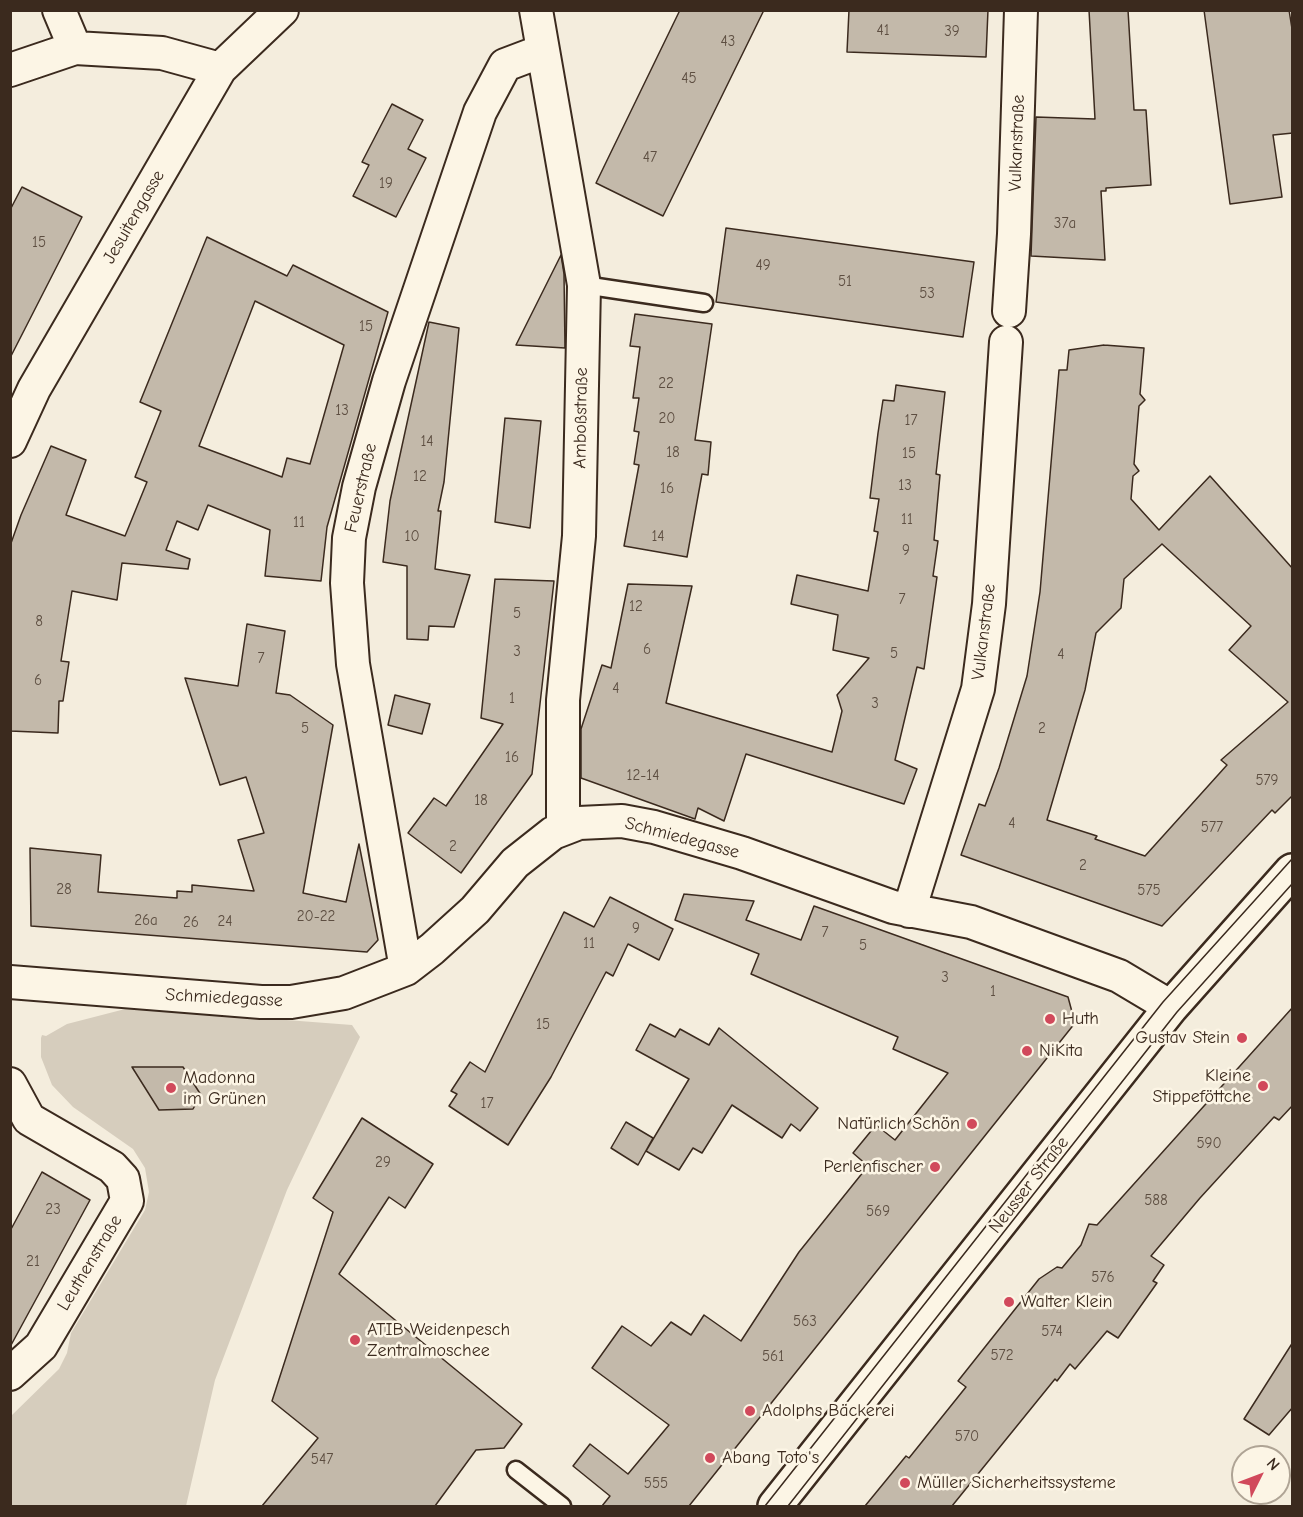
<!DOCTYPE html>
<meta charset="utf-8">
<style>
body{margin:0}
#map{position:relative;width:1303px;height:1517px;overflow:hidden;background:#f4eddd;font-family:"Comic Neue",sans-serif}
canvas{display:block}
.frame{position:absolute;inset:0;border:12px solid #3b2a1e;pointer-events:none}
.north{position:absolute;left:1231px;top:1445px;width:60px;height:60px;box-sizing:border-box;background:#fcf5e5;border:2px solid #afa495;border-radius:50%;rotate:48deg;font-size:16px;font-weight:700;line-height:24px;text-align:center;color:#3b2a1e}
.north::after{content:'';display:block;margin:auto;width:21px;height:27px;background:#d1495b;clip-path:polygon(50% 0,100% 100%,50% 72%,0 100%)}
</style>
<div id="map">
<canvas width="1303" height="1517"></canvas>
<div class="frame"></div>
<div class="north">N</div>
</div>
<script>
const ctx = document.querySelector('canvas').getContext('2d');
ctx.lineJoin = 'round';
function fill(path, color) { ctx.fillStyle = color; ctx.fill(path, 'evenodd'); }
const toPath = rows => new Path2D(rows.map(r => 'M' + r).join(''));
function stroke(path, color, width, dash) { ctx.strokeStyle = color; ctx.lineWidth = width; ctx.lineCap = dash ? 'butt' : 'round'; ctx.setLineDash(dash || []); ctx.stroke(path); }
function label(font, color, halo, rows, align = 'center') {
  ctx.font = font + ' "Comic Neue",sans-serif'; ctx.lineWidth = 5; ctx.setLineDash([]); ctx.textBaseline = 'middle'; ctx.strokeStyle = halo; ctx.fillStyle = color; for (const [text, x, y, turn = 0] of rows) {
    ctx.save(); ctx.translate(x, y); ctx.rotate((+turn || 0) * Math.PI / 180); ctx.textAlign = isNaN(turn) ? turn : align; if (halo) ctx.strokeText(text, 0, 0); ctx.fillText(text, 0, 0); ctx.restore();
  }
}
fill(toPath([
 [129,1008,352,1025,360,1037,287,1190,215,1380,186,1506,11,1506,11,1416,59,1369,67,1353,71,1333,145,1210,149,1192,145,1168,133,1149,73,1107,52,1085,41,1057,41,1038,42,1035,46,1036,67,1024]
]), '#d6cdbd');
const building = toPath([
 [680,10,764,10,663,216,596,183,680,10],
 [849,10,988,10,986,57,847,52,849,10],
 [1089,10,1128,10,1134,110,1146,110,1151,185,1106,188,1106,191,1101,191,1105,260,1031,256,1036,117,1095,119,1089,10],
 [1204,10,1289,10,1293,35,1293,133,1273,135,1282,197,1230,204,1204,10],
 [392,104,423,120,408,149,426,158,396,217,353,196,369,165,362,162,392,104],
 [22,187,82,217,10,358,10,210,22,187],
 [726,228,974,262,963,337,716,302,726,228],
 [207,237,287,276,293,265,388,312,327,527,321,581,265,576,270,530,208,505,198,530,177,521,166,550,190,559,188,569,122,563,117,600,72,591,61,661,69,662,63,701,59,701,58,733,10,731,10,546,21,515,51,446,86,460,66,515,125,536,147,482,135,477,161,411,140,402,207,237],
 [255,301,344,345,310,464,287,458,282,477,199,446,255,301],
 [561,255,564,274,565,348,516,345,561,255],
 [635,314,712,324,695,440,711,442,708,475,702,474,687,557,624,546,639,465,634,464,639,432,634,431,639,398,633,398,640,347,630,346,635,314],
 [429,322,459,328,444,482,438,511,441,511,435,569,470,575,454,627,429,626,428,640,407,639,407,566,383,562,390,501,429,322],
 [1104,345,1144,348,1140,394,1145,400,1139,406,1134,464,1139,471,1133,476,1131,499,1159,530,1210,476,1293,569,1293,795,1275,813,1272,810,1162,926,961,855,979,804,985,806,999,768,1027,676,1040,592,1059,370,1067,370,1069,350,1104,345],
 [1162,544,1251,626,1229,650,1288,702,1221,760,1227,765,1145,856,1095,839,1097,836,1047,820,1085,690,1096,633,1121,608,1124,579,1162,544],
 [896,385,945,392,936,474,940,475,934,540,938,541,933,576,937,577,924,669,917,667,895,760,917,769,904,804,746,754,724,821,698,808,695,819,581,778,581,729,602,665,611,668,628,584,692,586,666,703,832,752,842,711,837,695,869,658,833,650,838,615,791,604,797,575,868,591,878,532,874,531,879,499,870,498,878,433,883,400,894,401,896,385],
 [505,418,541,421,530,528,495,522,505,418],
 [495,579,554,581,532,774,461,873,408,833,434,798,446,806,503,724,481,718,495,579],
 [247,624,285,631,276,693,290,695,333,725,303,893,346,902,359,844,378,940,367,952,31,926,30,848,101,855,98,892,177,898,177,891,192,892,192,885,254,891,238,840,264,833,246,777,220,785,185,678,238,686,247,624],
 [395,695,430,704,422,734,388,725,395,695],
 [684,894,754,901,746,920,801,940,814,906,1068,997,1075,1023,689,1506,602,1506,610,1496,573,1466,590,1444,628,1474,669,1425,592,1368,622,1326,651,1346,671,1322,691,1335,704,1315,741,1341,799,1252,868,1166,853,1153,876,1125,895,1140,948,1073,893,1049,898,1037,751,974,759,954,675,920,684,894],
 [610,897,673,929,659,960,628,944,613,976,606,972,551,1077,508,1145,449,1106,457,1094,451,1091,470,1062,485,1072,564,912,594,927,610,897],
 [1293,1007,1293,1105,1279,1120,1274,1117,1200,1198,1151,1256,1164,1265,1153,1281,1157,1283,1118,1338,1107,1331,1075,1369,1070,1364,1057,1381,1055,1379,952,1506,865,1506,906,1456,909,1458,966,1387,958,1381,1039,1279,1057,1267,1062,1268,1081,1245,1089,1224,1097,1225,1293,1007],
 [650,1024,675,1037,680,1029,709,1045,719,1028,818,1108,800,1131,791,1124,782,1138,732,1105,702,1153,693,1148,679,1170,646,1151,689,1079,636,1050,650,1024],
 [132,1067,183,1067,201,1095,193,1109,159,1110,132,1067],
 [362,1118,433,1164,405,1208,389,1197,339,1274,522,1424,504,1448,476,1450,435,1506,262,1506,318,1438,272,1401,333,1212,313,1198,362,1118],
 [626,1122,653,1138,638,1165,611,1148,626,1122],
 [42,1172,90,1200,10,1347,10,1231,42,1172],
 [1293,1342,1293,1407,1269,1435,1244,1419,1293,1342]
]);
fill(building, '#c3b9aa');
stroke(building, '#3b2a1e', 1.5);
const service = toPath([
 [584,285,704,303],
 [516,1470,562,1506]
]);
const minor = toPath([
 [59,10,75,48],
 [536,10,584,285,579,536,563,700,563,828],
 [10,70,75,48,162,53,220,69],
 [1009,311,1014,234,1021,10],
 [10,441,34,389,220,69,282,10],
 [909,911,978,689,989,604,1006,342],
 [406,969,353,664,347,583,349,538,359,487,389,381,480,112,505,65,542,51],
 [10,982,261,1002,291,1002,344,993,406,969,432,949,475,910,515,863,553,833,579,823,622,821,654,827,742,853,893,907,971,922,1119,976,1171,1007],
 [10,1084,29,1119,112,1167,123,1179,127,1201,41,1346,10,1374]
]);
const secondary = toPath([
 [775,1506,1171,1007,1292,871]
]);
stroke(service, '#3b2a1e', 21);
stroke(minor, '#3b2a1e', 36);
stroke(secondary, '#3b2a1e', 38);
stroke(service, '#fcf5e5', 16);
stroke(minor, '#fcf5e5', 32);
stroke(secondary, '#fcf5e5', 33);
stroke(toPath([
 [765,1506,1163,1002,1292,859],
 [788,1506,1177,1012,1292,884]
]), '#3b2a1e', 1.5);
for (const [x, y, r, color] of [
 [1050,1019,6,"#d1495b"],
 [1242,1038,6,"#d1495b"],
 [1027,1051,6,"#d1495b"],
 [1263,1086,6,"#d1495b"],
 [171,1088,6,"#d1495b"],
 [972,1124,6,"#d1495b"],
 [935,1167,6,"#d1495b"],
 [1009,1302,6,"#d1495b"],
 [355,1340,6,"#d1495b"],
 [750,1411,6,"#d1495b"],
 [710,1458,6,"#d1495b"],
 [905,1483,6,"#d1495b"]
]) { const dot = new Path2D(); dot.arc(x, y, r, 0, 2 * Math.PI); ctx.fillStyle = color; ctx.fill(dot); stroke(dot, '#fcf5e5', 2); }
label('15px', '#5d4e41', null, [
 ["41",883,31],
 ["39",952,32],
 ["43",728,42],
 ["45",689,79],
 ["47",650,158],
 ["19",386,184],
 ["37a",1065,224],
 ["15",39,243],
 ["49",763,266],
 ["51",845,282],
 ["53",927,294],
 ["15",366,327],
 ["22",666,384],
 ["13",342,411],
 ["20",667,419],
 ["17",911,421],
 ["14",427,442],
 ["18",673,453],
 ["15",909,454],
 ["12",420,477],
 ["13",905,486],
 ["16",667,489],
 ["11",907,520],
 ["11",299,523],
 ["10",412,537],
 ["14",658,537],
 ["9",906,551],
 ["7",902,600],
 ["12",636,607],
 ["5",517,614],
 ["8",39,622],
 ["6",647,650],
 ["3",517,652],
 ["5",894,654],
 ["4",1061,655],
 ["7",261,659],
 ["6",38,681],
 ["4",616,689],
 ["1",512,699],
 ["3",875,704],
 ["5",305,729],
 ["2",1042,729],
 ["16",512,758],
 ["12-14",643,776],
 ["579",1267,781],
 ["18",481,801],
 ["4",1012,824],
 ["577",1212,828],
 ["2",453,847],
 ["2",1083,866],
 ["28",64,890],
 ["575",1149,891],
 ["20-22",316,917],
 ["26a",146,921],
 ["24",225,922],
 ["26",191,923],
 ["9",636,929],
 ["7",825,933],
 ["11",589,944],
 ["5",863,946],
 ["3",945,978],
 ["1",993,992],
 ["15",543,1025],
 ["17",487,1104],
 ["590",1209,1144],
 ["29",383,1163],
 ["588",1156,1201],
 ["23",53,1210],
 ["569",878,1212],
 ["21",33,1262],
 ["576",1103,1278],
 ["563",805,1322],
 ["574",1052,1332],
 ["572",1002,1356],
 ["561",773,1357],
 ["570",967,1437],
 ["547",322,1460],
 ["555",656,1484]
]);
label('18px', '#3b2a1e', '#fcf5e5', [
 ["Vulkanstraße",1017,143,-88],
 ["Jesuitengasse",134,217,-60],
 ["Amboßstraße",581,418,-89],
 ["Feuerstraße",361,488,-77],
 ["Vulkanstraße",984,632,-83],
 ["Schmiedegasse",682,838,15],
 ["Schmiedegasse",224,998,3],
 ["Neusser Straße",1029,1185,-52],
 ["Leuthenstraße",90,1263,-59]
]);
label('18px', '#3b2a1e', '#fcf5e5', [
 ["Huth",1062,1019],
 ["Gustav Stein",1230,1038,"right"],
 ["NiKita",1039,1051],
 ["Kleine",1251,1076,"right"],
 ["Stippeföttche",1251,1097,"right"],
 ["Madonna",183,1078],
 ["im Grünen",183,1099],
 ["Natürlich Schön",960,1124,"right"],
 ["Perlenfischer",923,1167,"right"],
 ["Walter Klein",1021,1302],
 ["ATIB Weidenpesch",367,1330],
 ["Zentralmoschee",367,1351],
 ["Adolphs Bäckerei",762,1411],
 ["Abang Toto's",722,1458],
 ["Müller Sicherheitssysteme",917,1483]
], 'left');
</script>
